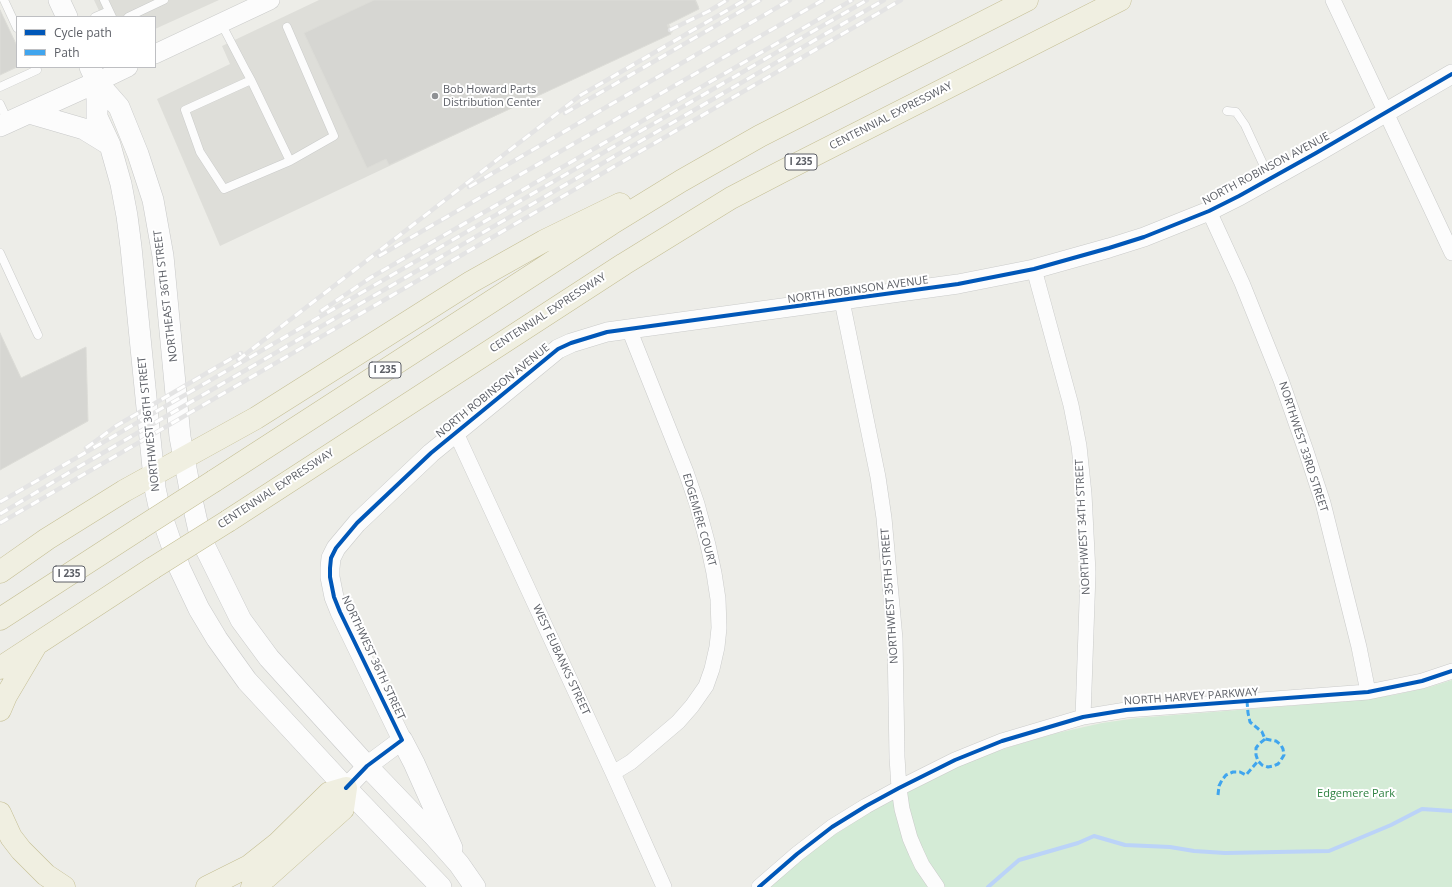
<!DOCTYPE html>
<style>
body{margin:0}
#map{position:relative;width:1452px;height:887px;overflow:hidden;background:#edede8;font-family:"Open Sans",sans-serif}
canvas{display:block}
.legend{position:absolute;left:16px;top:16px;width:140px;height:52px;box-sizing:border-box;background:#fff;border:1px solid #bebfc2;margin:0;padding:5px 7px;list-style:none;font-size:12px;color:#5c5f66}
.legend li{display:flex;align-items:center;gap:8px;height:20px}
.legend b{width:20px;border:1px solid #bebfc2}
</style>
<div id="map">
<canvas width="1452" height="887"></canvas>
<ul class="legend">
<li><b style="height:5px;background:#0057b8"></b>Cycle path</li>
<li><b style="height:5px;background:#40a5ee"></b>Path</li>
</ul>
</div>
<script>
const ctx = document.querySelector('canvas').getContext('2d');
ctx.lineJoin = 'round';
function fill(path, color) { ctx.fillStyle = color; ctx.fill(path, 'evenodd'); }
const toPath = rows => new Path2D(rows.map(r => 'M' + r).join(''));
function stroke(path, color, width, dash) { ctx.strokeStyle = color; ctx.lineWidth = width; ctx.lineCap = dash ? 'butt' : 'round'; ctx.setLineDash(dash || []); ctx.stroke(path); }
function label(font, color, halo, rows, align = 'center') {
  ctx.font = font + ' "Open Sans",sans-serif'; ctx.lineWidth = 4; ctx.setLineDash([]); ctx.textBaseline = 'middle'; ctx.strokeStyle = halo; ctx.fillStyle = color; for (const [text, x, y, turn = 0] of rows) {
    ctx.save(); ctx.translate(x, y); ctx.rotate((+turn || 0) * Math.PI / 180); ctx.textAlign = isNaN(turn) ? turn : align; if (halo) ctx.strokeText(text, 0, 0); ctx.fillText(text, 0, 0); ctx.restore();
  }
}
fill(toPath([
 [94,0,219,0,155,29,155,17,102,17],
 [319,0,696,0,699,7,668,22,673,32,220,246,157,99,230,64,222,46]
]), '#deded9');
fill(toPath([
 [1452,680,1452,887,770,887,789,869,828,839,879,806,886,804,911,789,974,759,1013,746,1057,733,1102,723,1137,718,1351,701,1394,695,1430,687]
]), '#d4ebd6');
stroke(toPath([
 [988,887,1019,860,1078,843,1094,836,1125,845,1170,847,1194,851,1225,853,1329,851,1391,825,1422,809,1452,811]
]), '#bbd3f8', 4);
const building = toPath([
 [374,0,695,0,699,9,667,25,671,34,389,165,386,159,367,168,304,33,374,0],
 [0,10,17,46,17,67,0,75,0,10],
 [0,333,21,378,86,347,88,421,0,470,0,333]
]);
fill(building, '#d6d6d2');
stroke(building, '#dcdcd7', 1);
const service = toPath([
 [4,0,17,28],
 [104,0,112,17],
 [95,17,109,11],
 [128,17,164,0],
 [221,23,245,69,251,80,290,161,224,189,200,152,185,110,251,80],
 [287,27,334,136,290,161],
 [0,87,37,70,35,67],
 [0,104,8,121],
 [1227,111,1236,112,1245,125,1270,179],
 [0,253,38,335]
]);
const minor = toPath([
 [1333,0,1452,253],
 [1209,211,1242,283,1281,380,1306,451,1323,503,1359,647,1368,692],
 [1034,269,1071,405,1079,446,1084,494,1088,573,1083,717],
 [842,301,878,477,884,518,895,639,897,757,899,788,902,809,910,838,916,852,922,865,937,887],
 [456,433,613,773,664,887],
 [613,773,631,762,678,722,692,706,706,686,712,669,717,647,719,628,718,599,714,573,708,545,697,504,686,472,629,329],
 [759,887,797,854,832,827,866,806,899,788,955,760,1002,741,1083,717,1126,710,1368,692,1422,681,1452,671]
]);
const tertiary = toPath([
 [155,54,270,0],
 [97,82,128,67],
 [346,788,367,766,402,740,340,612,334,597,330,577,330,568,331,558,336,548,357,523,431,453,558,349,571,343,607,332,958,284,1034,269,1109,248,1144,237,1209,211,1239,196,1316,153,1452,74]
]);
const secondary = toPath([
 [59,0,67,17],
 [90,67,97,82,119,107,138,154,153,200,163,256,180,437,192,500,199,531,204,545,241,620,269,658,367,766,435,837,459,864,475,887],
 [97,82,97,117,110,145,121,184,127,216,131,247,155,488,160,511,180,569,199,609,217,639,247,681,346,788,441,887],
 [29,113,84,129,110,145],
 [0,126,97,82],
 [402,740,414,763,452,848]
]);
const motorway = toPath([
 [214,481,611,224,681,181,760,136,1027,0],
 [228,521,624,264,731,198,781,172,1120,0],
 [0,572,47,539,124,491,256,418,471,282,544,241,620,204],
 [0,619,139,529],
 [0,668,153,568],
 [0,710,6,696,35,647],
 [0,813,11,837,21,850,46,875,64,887],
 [207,887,249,866,278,843,329,793,346,788,343,809,267,877,252,887]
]);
stroke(service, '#cacbca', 9);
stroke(minor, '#cacbca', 16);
stroke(tertiary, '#cacbca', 20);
stroke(secondary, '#c8c9c9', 22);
stroke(motorway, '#c5bf94', 23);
stroke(service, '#fcfcfc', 8);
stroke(minor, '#fcfcfc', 15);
stroke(tertiary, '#fcfcfc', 19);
stroke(secondary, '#fcfcfc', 21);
stroke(motorway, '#f0efe1', 22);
const rail = toPath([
 [670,30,709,11,727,0],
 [565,113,760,0],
 [469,187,790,0],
 [379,256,823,0],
 [321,311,370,278,852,0],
 [238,360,581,95,745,0],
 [86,448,116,426,241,353],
 [0,502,867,0],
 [0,514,70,472,884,0],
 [0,523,901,0]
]);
stroke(rail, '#e4e4e4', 4.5);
stroke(rail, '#fff', 3, [9]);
const motorwayBridge = toPath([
 [139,529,214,481],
 [153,568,228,521]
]);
stroke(motorwayBridge, '#c5bf94', 23, []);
stroke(motorwayBridge, '#f0efe1', 22);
stroke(toPath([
 [1247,701,1248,713,1250,722,1262,732,1265,739,1276,741,1281,745,1283,749,1284,755,1281,760,1278,764,1273,766,1268,767,1262,765,1258,761,1256,755,1256,748,1259,744,1265,739],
 [1218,795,1219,786,1222,780,1226,775,1233,772,1240,772,1246,775,1258,761]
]), '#40a5ee', 3, [6, 3]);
stroke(toPath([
 [346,788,367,766,402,740,340,612,334,597,330,577,330,568,331,558,336,548,357,523,431,453,558,349,571,343,607,332,958,284,1034,269,1109,248,1144,237,1209,211,1239,196,1316,153,1452,74],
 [759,887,797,854,832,827,866,806,899,788,955,760,1002,741,1083,717,1126,710,1368,692,1422,681,1452,671]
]), '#0057b8', 4);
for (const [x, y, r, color] of [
 [435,96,4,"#8f9194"]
]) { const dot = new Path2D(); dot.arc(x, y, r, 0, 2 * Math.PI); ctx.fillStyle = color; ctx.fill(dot); stroke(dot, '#fff', 1.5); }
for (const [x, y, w] of [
 [801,162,32],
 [385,370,32],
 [69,574,32]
]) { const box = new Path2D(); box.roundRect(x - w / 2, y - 8, w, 16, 3); ctx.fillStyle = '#fff'; ctx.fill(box); stroke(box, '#5c5f66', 1); }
label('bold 10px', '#5c5f66', null, [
 ["I 235",801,162],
 ["I 235",385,370],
 ["I 235",69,574]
]);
label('11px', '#5c5f66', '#fff', [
 ["Bob Howard Parts",443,90],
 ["Distribution Center",443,103]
], 'left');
label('11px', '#5c5f66', '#fff', [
 ["CENTENNIAL EXPRESSWAY",891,116,-27],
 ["NORTH ROBINSON AVENUE",1266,169,-28],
 ["NORTH ROBINSON AVENUE",858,290,-8],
 ["NORTHEAST 36TH STREET",166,296,-97],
 ["CENTENNIAL EXPRESSWAY",548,313,-33],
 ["NORTH ROBINSON AVENUE",493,391,-39],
 ["NORTHWEST 36TH STREET",149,424,-96],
 ["NORTHWEST 33RD STREET",1303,447,72],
 ["CENTENNIAL EXPRESSWAY",276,489,-33],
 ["EDGEMERE COURT",699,520,74],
 ["NORTHWEST 34TH STREET",1083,527,-93],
 ["NORTHWEST 35TH STREET",890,596,-94],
 ["NORTHWEST 36TH STREET",373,658,65],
 ["WEST EUBANKS STREET",561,660,65],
 ["NORTH HARVEY PARKWAY",1191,697,-4]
]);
label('11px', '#2f8242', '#fff', [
 ["Edgemere Park",1356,794]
]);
</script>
